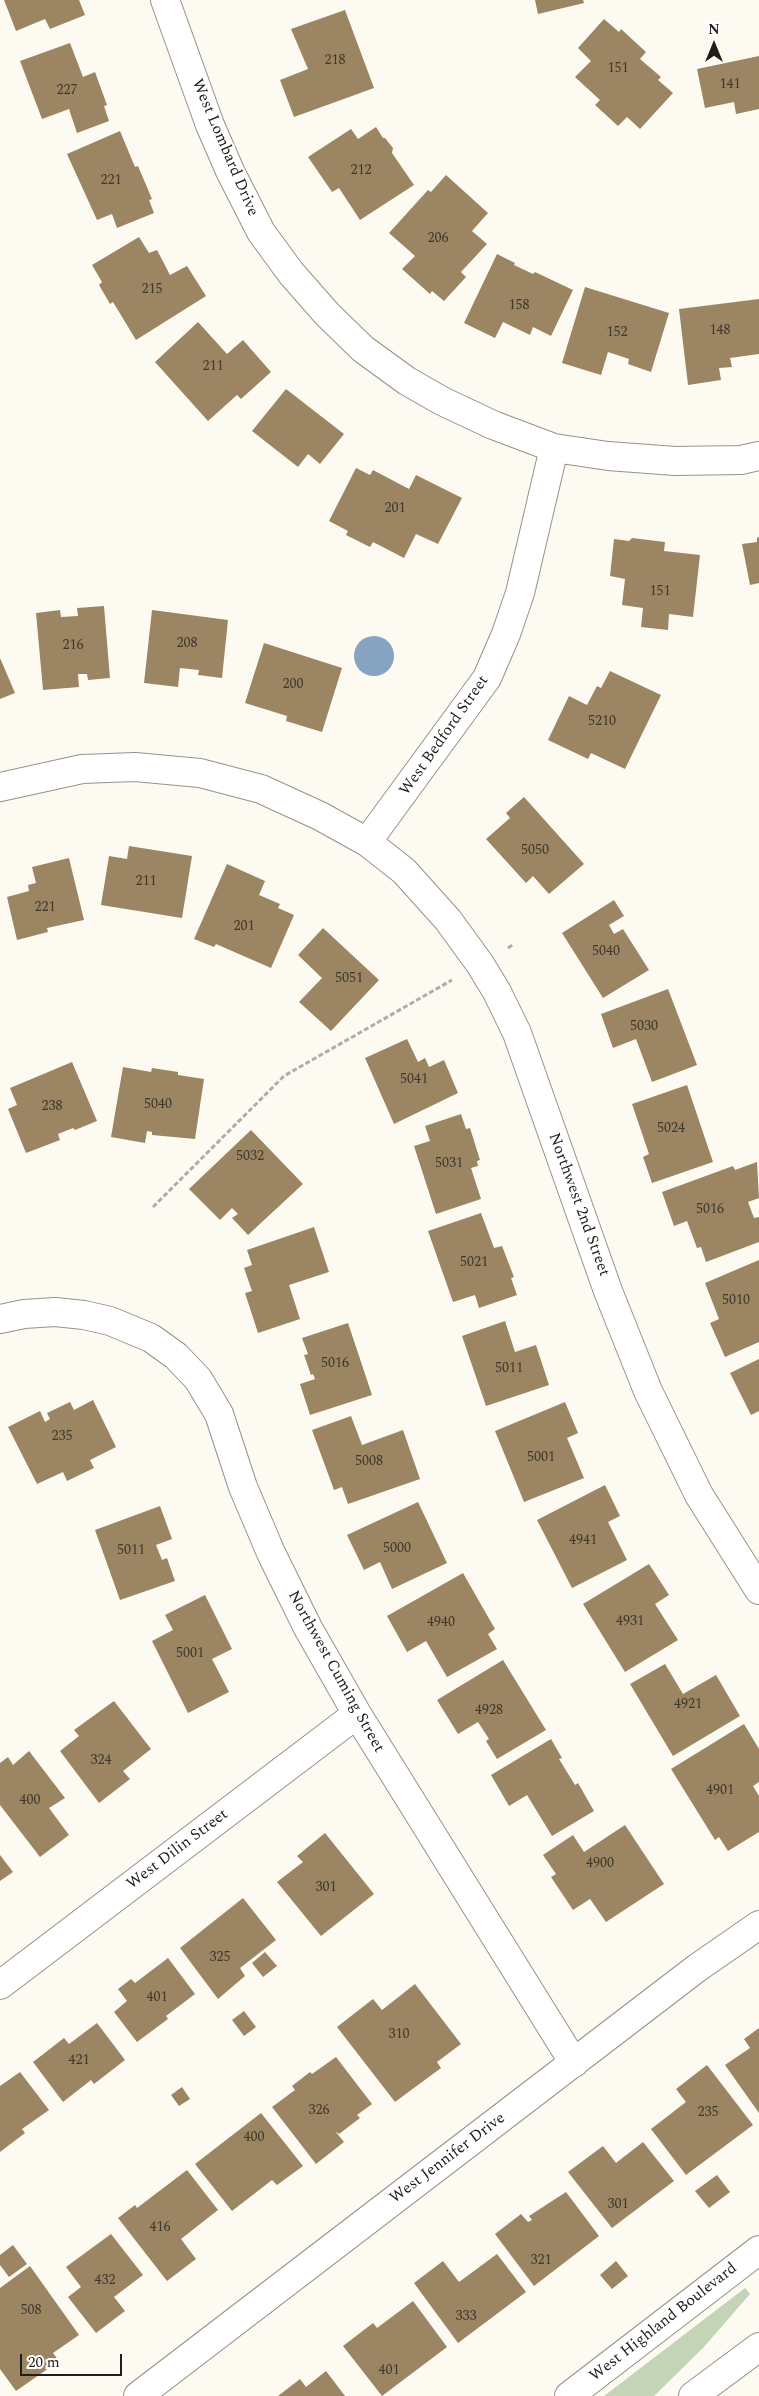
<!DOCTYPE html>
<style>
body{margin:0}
#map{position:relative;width:759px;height:2396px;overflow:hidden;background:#fdfbf1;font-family:Spectral,serif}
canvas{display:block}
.north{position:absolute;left:689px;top:20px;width:50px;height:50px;-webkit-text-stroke:4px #fff;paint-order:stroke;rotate:0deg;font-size:14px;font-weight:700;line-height:20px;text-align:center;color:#1f1e1a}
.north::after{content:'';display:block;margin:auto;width:18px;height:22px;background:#1f1e1a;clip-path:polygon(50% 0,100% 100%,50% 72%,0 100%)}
.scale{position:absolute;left:20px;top:2354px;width:102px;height:22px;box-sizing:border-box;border:2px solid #1f1e1a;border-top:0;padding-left:6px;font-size:15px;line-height:18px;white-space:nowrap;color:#1f1e1a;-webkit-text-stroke:4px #fff;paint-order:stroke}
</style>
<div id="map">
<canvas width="759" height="2396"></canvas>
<div class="north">N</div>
<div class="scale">20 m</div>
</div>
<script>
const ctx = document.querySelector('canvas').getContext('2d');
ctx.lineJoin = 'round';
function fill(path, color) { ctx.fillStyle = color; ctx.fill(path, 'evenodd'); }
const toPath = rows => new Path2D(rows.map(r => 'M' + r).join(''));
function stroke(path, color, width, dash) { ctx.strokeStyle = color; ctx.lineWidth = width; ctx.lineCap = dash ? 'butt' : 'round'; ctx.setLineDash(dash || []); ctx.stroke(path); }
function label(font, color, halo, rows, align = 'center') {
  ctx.font = font + ' Spectral,serif'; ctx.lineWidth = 4; ctx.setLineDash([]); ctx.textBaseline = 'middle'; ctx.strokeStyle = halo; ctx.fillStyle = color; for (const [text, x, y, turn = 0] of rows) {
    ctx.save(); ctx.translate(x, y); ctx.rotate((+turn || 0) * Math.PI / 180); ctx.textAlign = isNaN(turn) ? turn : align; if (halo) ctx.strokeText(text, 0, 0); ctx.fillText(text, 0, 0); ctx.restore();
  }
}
fill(toPath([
 [745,2288,750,2294,703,2348,654,2396,604,2396]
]), '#c4d4b6');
fill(toPath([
 '354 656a20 20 0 1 1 40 0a20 20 0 1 1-40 0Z'
]), '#86a3c2');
fill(toPath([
 [4,0,79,0,85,15,50,29,45,19,16,31],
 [535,0,583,0,584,3,538,14],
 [345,10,374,88,294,117,280,80,308,69,291,29],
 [604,19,619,32,621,29,646,52,640,59,661,77,658,80,673,93,640,129,627,117,618,126,595,105,600,100,575,77,591,61,578,48],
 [70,43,83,77,95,72,107,105,104,106,109,121,77,133,69,109,42,119,20,61],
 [759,56,759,109,736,114,734,102,705,108,697,69],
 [376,127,383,138,385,138,393,148,392,153,414,185,360,220,339,188,332,192,308,157,351,129,358,139],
 [120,131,135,167,138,166,152,199,149,200,154,213,117,228,112,214,97,220,67,154],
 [446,175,488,213,472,231,487,244,461,272,466,277,444,301,432,291,430,294,402,269,415,256,389,233,428,190,431,192],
 [139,237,149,253,157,250,170,275,187,266,206,296,136,340,113,302,110,304,99,285,102,282,92,265],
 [497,254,515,263,514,265,533,274,535,272,573,290,551,336,533,327,530,335,503,322,495,338,464,323],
 [585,287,669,313,651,372,628,364,629,359,608,352,601,375,562,363],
 [759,299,759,354,730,358,732,367,719,368,721,380,688,385,679,309],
 [198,322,227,354,243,340,271,372,241,399,237,395,208,421,155,362],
 [286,389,344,434,320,464,308,454,298,467,252,431],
 [356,468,370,475,373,470,409,489,416,475,462,498,438,544,416,534,404,558,373,542,370,547,346,535,348,531,329,521],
 [759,537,759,583,750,585,742,544,757,542,757,538],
 [632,538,665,542,664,551,700,555,693,617,669,614,668,630,641,627,643,608,622,605,625,579,610,576,614,539,629,541],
 [104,606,110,678,88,680,87,674,78,674,79,687,43,690,36,613,60,610,61,617,78,616,77,608],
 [152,610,228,620,222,678,198,675,199,670,180,668,178,687,144,683],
 [264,643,342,668,322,732,286,721,287,716,245,703],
 [0,658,15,693,0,699],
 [610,671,661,695,625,769,591,753,588,759,548,740,569,696,587,705,597,686,601,688],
 [524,797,584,864,549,894,533,876,526,883,486,839,510,818,506,813],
 [129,846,192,856,182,918,101,905,109,856,127,859],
 [69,858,84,920,47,928,48,932,17,940,7,897,29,891,28,885,36,883,32,867],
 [227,864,265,881,259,895,280,904,278,908,294,915,271,968,216,944,214,947,194,939],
 [614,900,624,916,609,925,614,934,623,929,649,970,603,998,562,933],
 [323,928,379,980,331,1031,299,1002,322,978,298,955],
 [668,989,697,1065,652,1082,636,1039,613,1048,601,1014],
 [407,1039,418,1062,425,1058,429,1067,444,1060,458,1093,394,1124,365,1058],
 [72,1062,97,1121,75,1130,73,1128,58,1134,60,1140,26,1153,8,1109,17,1105,10,1088],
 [123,1067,151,1072,152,1068,178,1072,178,1075,204,1079,195,1139,152,1135,152,1132,147,1131,145,1143,111,1137],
 [687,1085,713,1162,652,1183,643,1157,649,1154,632,1104],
 [461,1114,466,1129,470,1128,480,1160,477,1161,478,1166,471,1168,481,1199,436,1214,414,1146,430,1141,425,1126],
 [251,1130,303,1184,248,1235,232,1218,238,1214,232,1208,220,1220,189,1189],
 [757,1162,759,1198,748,1202,754,1218,759,1217,759,1242,706,1262,701,1247,697,1248,687,1221,674,1226,662,1192,733,1166,735,1170],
 [481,1213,494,1248,502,1246,514,1277,511,1278,517,1295,479,1308,475,1295,453,1302,428,1231],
 [314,1227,329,1272,289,1285,300,1319,258,1333,245,1293,252,1291,244,1268,252,1265,247,1250],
 [759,1260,759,1342,725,1357,710,1323,719,1319,705,1283],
 [505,1321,515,1352,536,1345,549,1385,486,1406,462,1336],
 [348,1323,372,1395,310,1415,300,1384,315,1379,313,1374,311,1375,304,1355,308,1354,302,1338],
 [759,1359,759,1411,751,1415,730,1373],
 [93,1400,116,1447,90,1460,94,1468,67,1481,63,1472,37,1484,8,1427,40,1411,45,1422,50,1419,47,1413,70,1402,74,1410],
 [565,1402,578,1433,567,1438,584,1478,524,1502,495,1431],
 [351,1416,362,1445,403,1430,420,1479,348,1504,342,1487,334,1490,312,1430],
 [605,1485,620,1516,608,1522,627,1560,572,1588,537,1520],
 [418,1502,447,1563,392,1589,380,1562,364,1570,347,1535],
 [160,1506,172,1539,156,1545,162,1560,167,1558,175,1581,120,1600,95,1530],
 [649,1564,669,1595,655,1604,678,1640,625,1672,583,1604],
 [463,1573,495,1629,488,1634,497,1649,447,1677,426,1641,407,1652,387,1616],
 [205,1595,232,1649,212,1659,229,1692,188,1713,152,1641,173,1630,165,1615],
 [503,1660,546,1730,497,1759,486,1741,489,1739,478,1722,458,1734,437,1700],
 [665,1664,683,1694,716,1675,740,1716,673,1756,630,1684],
 [114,1701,151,1749,123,1771,130,1779,99,1803,60,1751,79,1736,74,1730],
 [744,1724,759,1749,759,1782,753,1786,759,1796,759,1832,728,1851,719,1837,715,1840,671,1769],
 [551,1739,562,1758,559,1759,575,1785,578,1783,594,1811,552,1836,527,1795,509,1806,491,1775],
 [29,1751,65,1798,49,1808,69,1835,40,1857,0,1805,0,1763,8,1757,13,1765],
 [625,1825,664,1884,606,1922,590,1899,573,1910,551,1877,556,1874,543,1855,573,1835,584,1852],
 [325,1833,374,1894,321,1936,277,1882,303,1862,297,1856],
 [0,1855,13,1872,0,1881],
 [243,1898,276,1940,240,1968,245,1976,218,1999,180,1948],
 [265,1952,277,1966,263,1977,252,1963],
 [168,1958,195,1994,166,2016,168,2019,137,2042,114,2012,127,2001,118,1989,131,1979,135,1983],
 [415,1984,461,2044,437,2062,441,2068,395,2102,337,2027,373,1999,382,2010],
 [244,2011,256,2027,244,2036,232,2020],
 [97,2023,125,2060,94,2084,91,2080,63,2102,33,2062,64,2038,69,2044],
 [759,2028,759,2113,725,2065,750,2048,744,2039],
 [336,2057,372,2104,357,2115,360,2118,339,2134,335,2131,344,2142,316,2164,272,2107,295,2090,292,2086,310,2072,312,2074],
 [707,2065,753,2125,686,2175,651,2129,686,2102,676,2089],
 [20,2072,49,2110,22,2129,25,2133,0,2152,0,2086],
 [182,2087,190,2099,179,2106,171,2095],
 [261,2113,303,2166,277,2185,272,2180,232,2211,195,2164],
 [643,2142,674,2181,612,2228,568,2172,603,2146,616,2163],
 [187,2170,218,2210,181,2239,196,2259,167,2281,118,2218,135,2205,137,2208],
 [717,2175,730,2192,709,2208,695,2191],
 [566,2192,599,2236,534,2286,495,2234,521,2214,528,2222,532,2220,529,2216],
 [111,2234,143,2275,114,2297,125,2311,96,2333,68,2297,81,2287,66,2267],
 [13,2245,27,2264,9,2277,0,2265,0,2255],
 [497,2254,526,2292,458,2343,414,2283,443,2261,459,2282],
 [616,2261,628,2276,612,2289,600,2275],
 [30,2266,79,2335,53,2353,59,2361,16,2391,0,2369,0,2288],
 [413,2301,447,2347,382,2396,343,2346,373,2323,377,2328],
 [326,2371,345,2396,278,2396,300,2379,306,2387]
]), '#9b8562');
const street = toPath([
 [165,0,210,125,230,171,261,232,291,273,327,314,363,349,407,381,442,401,493,425,554,448,608,456,675,461,741,460,759,456],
 [0,787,82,769,135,767,200,773,261,789,320,816,367,842,404,871,448,920,480,964,497,992,517,1033,608,1291,648,1391,699,1495,759,1590],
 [367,842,487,678,506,634,520,593,554,448],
 [0,1319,24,1314,55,1312,84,1315,110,1321,151,1338,176,1356,198,1379,219,1414,243,1487,271,1553,308,1628,357,1714,574,2063],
 [0,1985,357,1714],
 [138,2396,697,1968,759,1925]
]);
const secondary = toPath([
 [569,2396,759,2250],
 [693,2396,759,2347]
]);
stroke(street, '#949389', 30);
stroke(secondary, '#949389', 30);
stroke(toPath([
 [508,948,514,944],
 [153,1207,284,1076,452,980]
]), '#afaea6', 3, [5, 2.5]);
stroke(street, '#fff', 28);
stroke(secondary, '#fff', 28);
label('14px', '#3e382c', null, [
 ["218",335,61],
 ["151",618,69],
 ["141",730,85],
 ["227",67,91],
 ["212",361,171],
 ["221",111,181],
 ["206",438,239],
 ["215",152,290],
 ["158",519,306],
 ["148",720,331],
 ["152",617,333],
 ["211",213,367],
 ["201",395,509],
 ["151",660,592],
 ["208",187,644],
 ["216",73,646],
 ["200",293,685],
 ["5210",602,722],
 ["5050",535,851],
 ["211",146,882],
 ["221",45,908],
 ["201",244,927],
 ["5040",606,952],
 ["5051",349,979],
 ["5030",644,1027],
 ["5041",414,1080],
 ["5040",158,1105],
 ["238",52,1107],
 ["5024",671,1129],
 ["5032",250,1157],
 ["5031",449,1164],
 ["5016",710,1210],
 ["5021",474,1263],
 ["5010",736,1301],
 ["5016",335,1364],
 ["5011",509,1369],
 ["235",62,1437],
 ["5001",541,1458],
 ["5008",369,1462],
 ["4941",583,1541],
 ["5000",397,1549],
 ["5011",131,1551],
 ["4931",630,1622],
 ["4940",441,1623],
 ["5001",190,1654],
 ["4921",688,1705],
 ["4928",489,1711],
 ["324",101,1761],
 ["4901",720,1791],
 ["400",30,1801],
 ["4900",600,1864],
 ["301",326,1888],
 ["325",220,1958],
 ["401",157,1998],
 ["310",399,2035],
 ["421",79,2061],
 ["326",319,2111],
 ["235",708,2113],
 ["400",254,2138],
 ["301",618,2205],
 ["416",160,2228],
 ["321",541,2261],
 ["432",105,2281],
 ["508",31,2311],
 ["333",466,2317],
 ["401",389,2371]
]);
label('16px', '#1f1e1a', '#fff', [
 ["West Lombard Drive",224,148,67],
 ["West Bedford Street",445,736,-55],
 ["Northwest 2nd Street",578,1205,70],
 ["Northwest Cuming Street",335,1672,61],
 ["West Dilin Street",178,1850,-37],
 ["West Jennifer Drive",448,2159,-37],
 ["West Highland Boulevard",664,2323,-38]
]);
</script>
